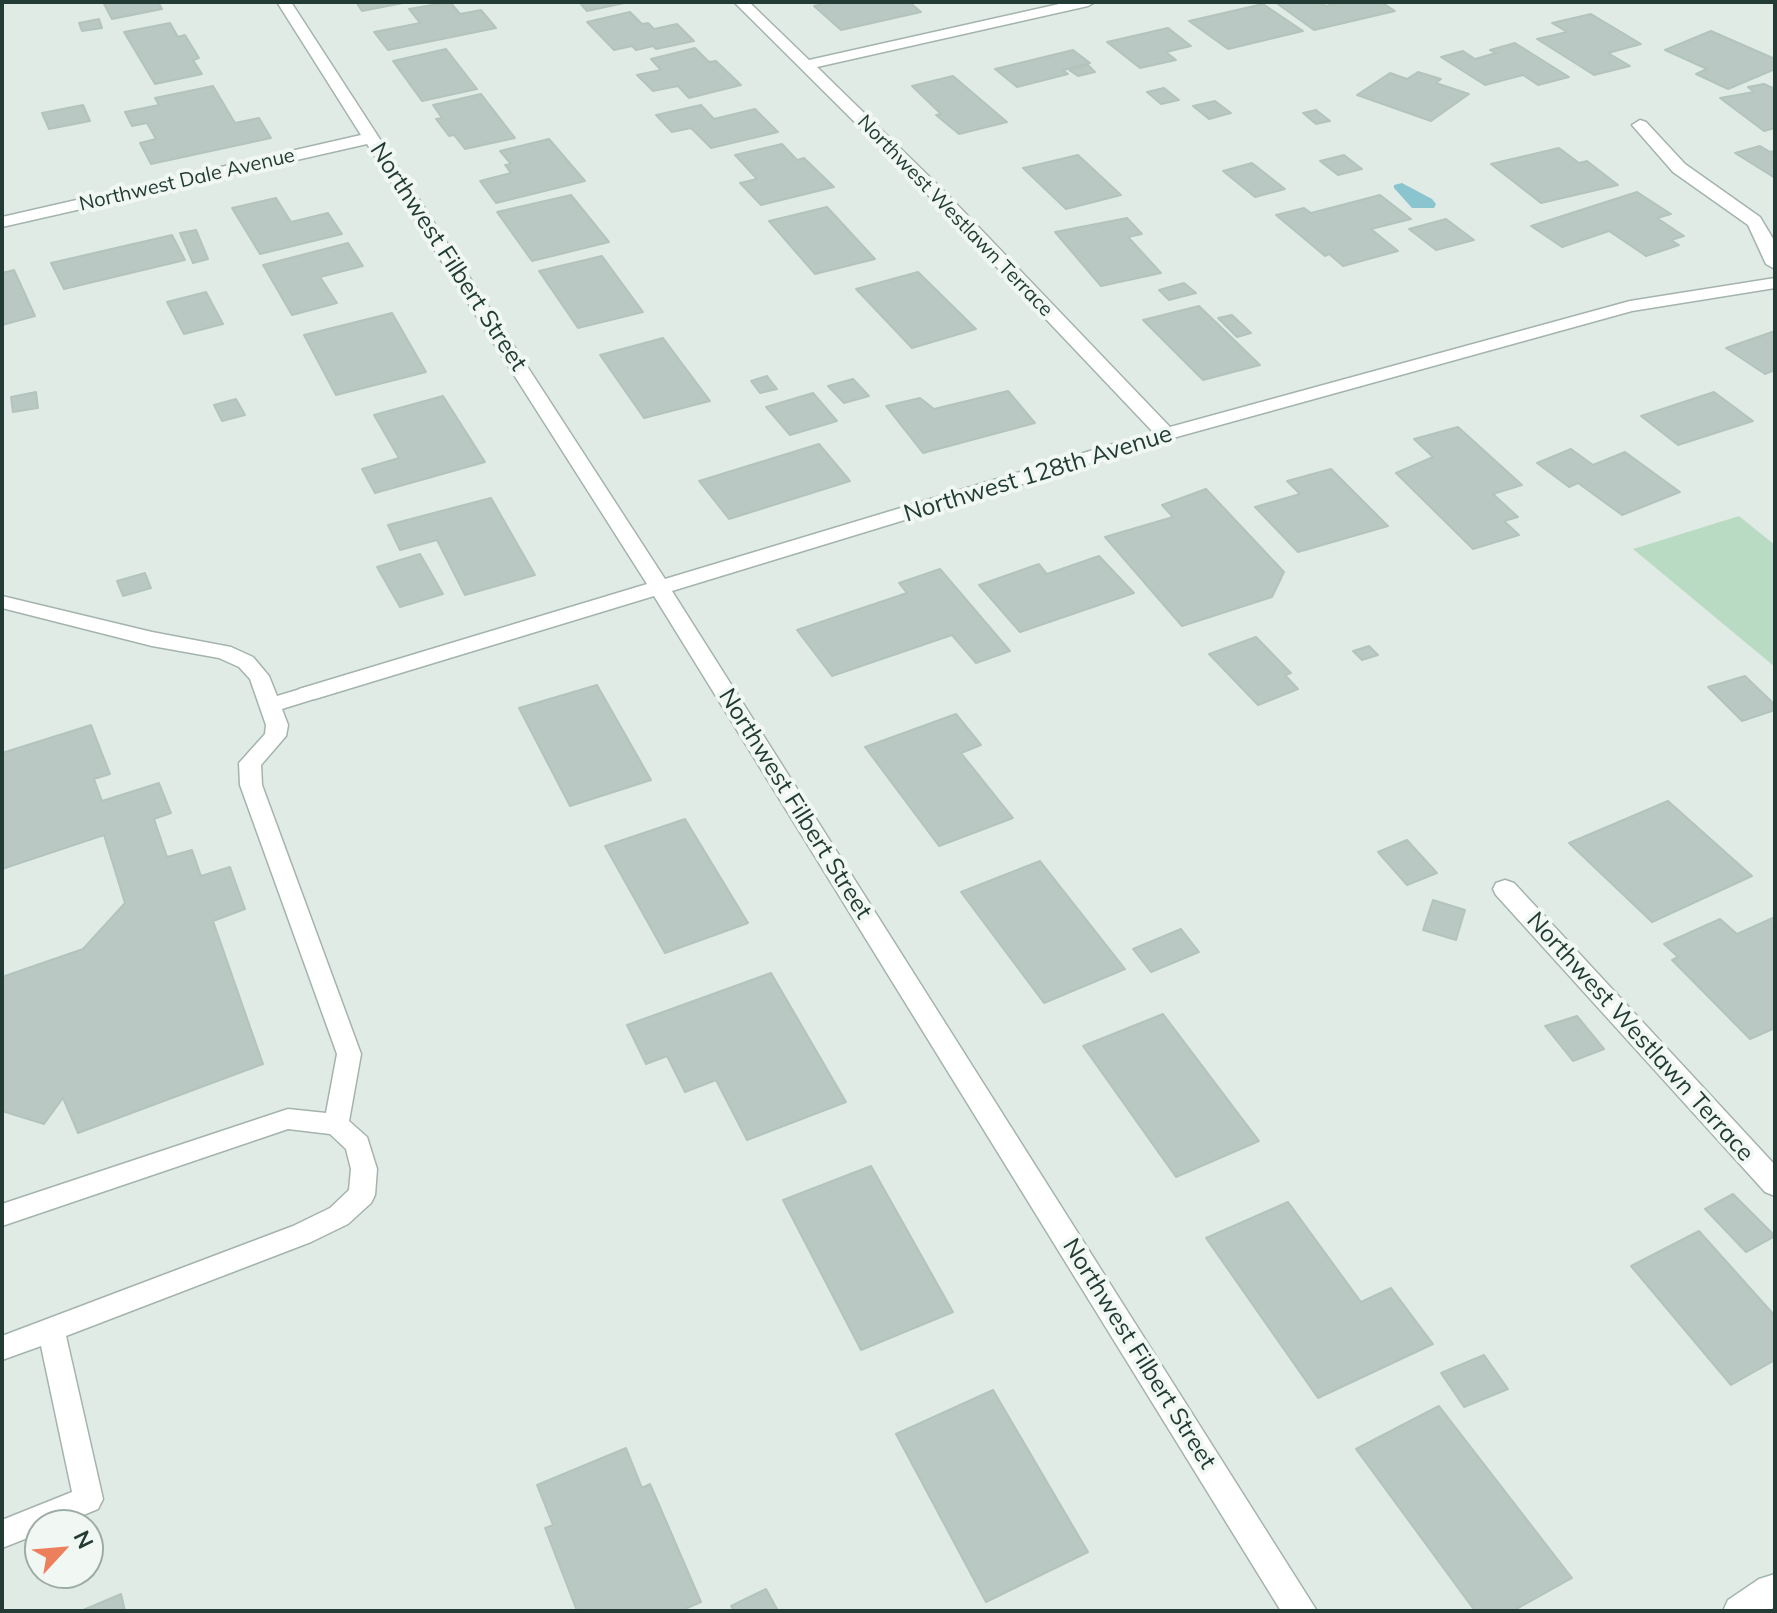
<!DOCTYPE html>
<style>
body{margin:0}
#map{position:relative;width:1777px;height:1613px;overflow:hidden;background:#e1ebe6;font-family:Mulish,sans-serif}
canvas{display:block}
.frame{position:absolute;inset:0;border:4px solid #223b34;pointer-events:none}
.north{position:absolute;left:24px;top:1509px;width:80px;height:80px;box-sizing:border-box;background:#f1f8f4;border:2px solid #9eaca7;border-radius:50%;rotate:64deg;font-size:22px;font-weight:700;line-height:32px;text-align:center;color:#223b34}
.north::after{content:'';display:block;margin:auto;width:28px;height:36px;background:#ed805c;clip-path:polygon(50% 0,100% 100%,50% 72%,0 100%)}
</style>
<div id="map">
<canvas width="1777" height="1613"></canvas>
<div class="frame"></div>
<div class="north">N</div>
</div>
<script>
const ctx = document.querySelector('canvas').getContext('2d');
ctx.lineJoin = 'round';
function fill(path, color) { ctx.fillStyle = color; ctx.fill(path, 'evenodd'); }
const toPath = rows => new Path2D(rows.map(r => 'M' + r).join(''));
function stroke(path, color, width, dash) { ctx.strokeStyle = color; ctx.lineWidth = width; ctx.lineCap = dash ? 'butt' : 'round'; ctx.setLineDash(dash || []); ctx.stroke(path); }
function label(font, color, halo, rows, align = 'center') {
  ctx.font = font + ' Mulish,sans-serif'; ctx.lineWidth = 8; ctx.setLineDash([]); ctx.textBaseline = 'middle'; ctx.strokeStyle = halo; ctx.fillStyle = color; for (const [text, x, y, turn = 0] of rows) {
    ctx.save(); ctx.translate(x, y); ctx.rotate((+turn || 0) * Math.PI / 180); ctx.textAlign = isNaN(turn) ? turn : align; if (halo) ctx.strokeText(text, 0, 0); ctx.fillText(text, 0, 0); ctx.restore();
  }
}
fill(toPath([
 [1739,516,1775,545,1775,667,1633,549]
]), '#badbc3');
fill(toPath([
 [1402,183,1432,199,1436,204,1434,208,1412,208,1394,188,1394,185]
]), '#8ac4ce');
const building = toPath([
 [103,2,158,2,162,9,112,19,103,2],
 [356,2,408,2,362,11,356,2],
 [450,2,460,14,481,10,496,28,388,50,374,32,420,23,409,9,450,2],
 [579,2,629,2,587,11,579,2],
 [833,2,909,2,921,12,841,30,814,6,833,2],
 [1275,2,1320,2,1326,6,1341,2,1381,2,1395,11,1314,30,1275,2],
 [1263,4,1303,31,1228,49,1189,21,1263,4],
 [630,12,642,24,648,23,654,29,677,24,694,41,656,49,653,46,636,50,632,46,614,50,587,22,630,12],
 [1591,14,1641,44,1608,53,1630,66,1594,75,1537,39,1567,32,1552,23,1591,14],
 [99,19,102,28,82,31,79,23,99,19],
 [170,23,178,37,185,35,199,58,193,60,202,74,155,84,124,32,170,23],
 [1168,28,1191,46,1166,52,1176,60,1140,68,1107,42,1168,28],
 [1711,31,1775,59,1775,69,1728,89,1696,74,1707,69,1665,50,1711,31],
 [1515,43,1569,77,1538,85,1523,75,1485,85,1441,57,1463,51,1475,59,1496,53,1490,50,1515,43],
 [695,48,709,62,716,61,741,85,689,98,678,86,653,91,637,75,661,70,651,59,695,48],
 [446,49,477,89,422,101,393,61,446,49],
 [1073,50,1090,63,1063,70,1068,74,1017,87,995,69,1073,50],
 [1088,65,1095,72,1078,76,1069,70,1088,65],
 [1418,72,1441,79,1436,83,1469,94,1431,121,1357,95,1390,73,1407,79,1418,72],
 [953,76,1007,122,959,134,936,115,941,114,912,86,953,76],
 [1764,84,1775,89,1775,128,1764,131,1720,98,1754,92,1748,87,1764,84],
 [213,86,235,123,259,118,271,138,151,164,140,143,156,139,147,123,132,126,125,112,159,105,155,98,213,86],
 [1164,88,1179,100,1161,104,1147,92,1164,88],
 [481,94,515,138,465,149,454,135,449,136,436,119,442,118,433,105,481,94],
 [1215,101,1231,113,1209,119,1193,106,1215,101],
 [83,105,90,121,49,129,42,113,83,105],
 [701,105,714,119,755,109,778,132,711,148,691,128,672,132,656,115,701,105],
 [1316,110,1330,121,1316,124,1303,113,1316,110],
 [549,139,585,181,496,203,480,181,511,173,505,165,511,164,500,151,549,139],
 [782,144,797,160,804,158,834,187,761,205,740,183,757,179,735,155,782,144],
 [1760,146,1770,152,1775,151,1775,178,1735,153,1760,146],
 [1559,148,1579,163,1587,161,1618,185,1541,203,1491,164,1559,148],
 [1078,155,1121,195,1066,209,1023,168,1078,155],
 [1344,155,1362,169,1338,175,1320,161,1344,155],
 [1252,163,1285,189,1255,197,1223,171,1252,163],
 [1637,192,1671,214,1657,218,1684,236,1671,240,1679,245,1646,256,1609,231,1562,247,1531,226,1637,192],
 [571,195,609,242,532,261,497,212,571,195],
 [1380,195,1411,219,1371,229,1398,251,1343,266,1329,254,1325,256,1276,215,1304,208,1311,213,1380,195],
 [276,198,291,222,328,213,342,234,260,254,232,208,276,198],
 [827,207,875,259,815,274,769,221,827,207],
 [1127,218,1142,234,1128,237,1161,273,1101,286,1055,232,1127,218],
 [1446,219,1474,240,1436,250,1409,229,1446,219],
 [196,230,208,259,193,263,180,233,196,230],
 [172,235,185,260,64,289,51,263,172,235],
 [348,243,363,266,320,277,337,303,292,315,263,265,348,243],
 [602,256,643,312,578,328,539,271,602,256],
 [14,270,35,316,2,325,2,273,14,270],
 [918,272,976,329,912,348,856,289,918,272],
 [1184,283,1196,293,1169,300,1159,290,1184,283],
 [206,292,223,324,184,334,167,302,206,292],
 [1199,306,1260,365,1203,380,1143,320,1199,306],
 [392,313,426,372,336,395,304,335,392,313],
 [1232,315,1251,333,1237,337,1218,318,1232,315],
 [1775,331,1775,370,1765,374,1726,348,1775,331],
 [663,338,710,401,644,418,600,355,663,338],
 [767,376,777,389,760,393,751,381,767,376],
 [853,379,869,396,844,403,828,386,853,379],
 [1008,391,1035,423,923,453,886,406,920,398,934,409,1008,391],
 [36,392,38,408,13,412,11,397,36,392],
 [1714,392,1753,421,1678,445,1641,416,1714,392],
 [813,393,837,421,790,435,766,407,813,393],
 [443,396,485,462,375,493,362,469,399,458,374,415,443,396],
 [236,399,245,415,222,421,214,405,236,399],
 [1458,427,1522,485,1493,494,1518,517,1504,521,1519,535,1473,549,1396,473,1433,457,1414,439,1458,427],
 [819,444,850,481,729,519,699,481,819,444],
 [1571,449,1593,465,1625,452,1680,492,1622,515,1578,483,1569,487,1537,463,1571,449],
 [1331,469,1388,526,1298,552,1255,507,1300,494,1287,481,1331,469],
 [1206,489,1284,572,1272,597,1182,626,1105,537,1173,517,1162,505,1206,489],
 [491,498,535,575,465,595,437,540,400,550,388,525,491,498],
 [420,554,443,594,400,607,377,567,420,554],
 [1099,556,1134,593,1020,632,979,585,1039,564,1047,574,1099,556],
 [940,569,1010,651,976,663,952,635,832,676,797,630,907,593,899,583,940,569],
 [145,573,151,588,123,596,117,581,145,573],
 [1256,637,1291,673,1285,675,1298,689,1258,705,1209,654,1256,637],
 [1369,646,1378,655,1362,660,1353,651,1369,646],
 [1745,676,1775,705,1775,710,1742,721,1708,687,1745,676],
 [597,685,651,780,570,806,519,708,597,685],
 [956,714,981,745,961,753,1013,818,939,846,865,747,956,714],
 [91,725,110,774,94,779,102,801,159,783,171,813,154,819,167,857,192,850,201,876,230,867,245,909,213,921,263,1064,78,1133,63,1098,44,1124,2,1111,2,977,83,949,125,903,104,835,2,869,2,753,91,725],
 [1668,801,1752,876,1652,922,1569,843,1668,801],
 [685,819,748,923,665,953,605,846,685,819],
 [1407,840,1437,873,1407,885,1378,852,1407,840],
 [1040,861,1125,969,1044,1003,961,892,1040,861],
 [1433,900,1465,910,1456,940,1423,930,1433,900],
 [1775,917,1775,1028,1750,1039,1672,960,1678,957,1664,944,1720,919,1737,934,1775,917],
 [1181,929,1199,952,1151,972,1133,949,1181,929],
 [771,973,846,1102,747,1140,716,1080,685,1092,667,1056,646,1064,627,1025,771,973],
 [1163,1014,1259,1141,1176,1177,1083,1046,1163,1014],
 [1577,1016,1604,1049,1573,1061,1545,1026,1577,1016],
 [871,1166,953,1312,861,1350,783,1200,871,1166],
 [1733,1194,1775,1236,1746,1252,1705,1209,1733,1194],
 [1288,1202,1361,1302,1391,1288,1433,1344,1318,1398,1206,1238,1288,1202],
 [1699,1231,1775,1316,1775,1360,1731,1385,1631,1266,1699,1231],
 [1484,1355,1508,1389,1464,1407,1441,1373,1484,1355],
 [993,1390,1088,1552,986,1602,896,1434,993,1390],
 [1439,1406,1572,1578,1513,1611,1475,1611,1356,1449,1439,1406],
 [626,1448,642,1488,650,1484,701,1602,680,1611,577,1611,545,1528,553,1525,537,1485,626,1448],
 [766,1589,778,1611,734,1611,731,1606,766,1589],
 [121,1594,125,1611,81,1611,121,1594]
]);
fill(building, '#b9c8c2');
stroke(building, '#b3c4bd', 2);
const lane = toPath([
 [2,596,152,632,231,647,253,657,269,676,277,696,307,687,314,689,317,694,314,699,282,709,288,725,286,736,261,765,262,785,361,1054,349,1121,367,1137,377,1169,375,1195,371,1203,348,1224,311,1242,66,1336,103,1499,98,1509,59,1525,40,1525,40,1533,2,1548,2,1520,72,1492,41,1346,2,1360,2,1336,293,1226,330,1208,349,1190,351,1169,346,1149,330,1134,288,1129,2,1226,2,1204,288,1109,326,1113,337,1054,240,785,239,763,265,734,266,725,250,679,239,667,219,658,152,646,2,608,2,596]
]);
const street = toPath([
 [277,2,291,2,665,579,1153,432,933,200,734,2,749,2,809,60,1068,2,1095,2,1088,6,817,67,945,192,1170,427,1630,301,1775,278,1775,288,1632,311,1173,438,672,591,1317,1611,1281,1611,654,596,315,699,299,699,296,694,299,689,647,584,367,144,2,227,2,217,361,135,277,2],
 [1640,120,1646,122,1685,164,1760,217,1775,242,1775,269,1766,264,1748,225,1673,172,1632,125,1640,120],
 [1505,880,1514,883,1775,1165,1775,1196,1765,1192,1496,895,1493,889,1496,883,1505,880]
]);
const secondary = toPath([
 [1775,1574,1775,1607,1768,1611,1723,1611,1728,1600,1759,1579,1775,1574]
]);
stroke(lane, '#a4b3ad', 3);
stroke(street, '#a4b3ad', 3);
stroke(secondary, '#a0b6ae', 3);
fill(lane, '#fff');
fill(street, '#fff');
fill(secondary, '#fff');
label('20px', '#223b34', '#f1f8f4', [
 ["Northwest Dale Avenue",187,180,-13],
 ["Northwest Westlawn Terrace",955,216,46]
]);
label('24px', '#223b34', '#f1f8f4', [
 ["Northwest Filbert Street",448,257,57],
 ["Northwest 128th Avenue",1038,474,-17],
 ["Northwest Filbert Street",795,804,58],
 ["Northwest Westlawn Terrace",1640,1037,48],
 ["Northwest Filbert Street",1139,1354,58]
]);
</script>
